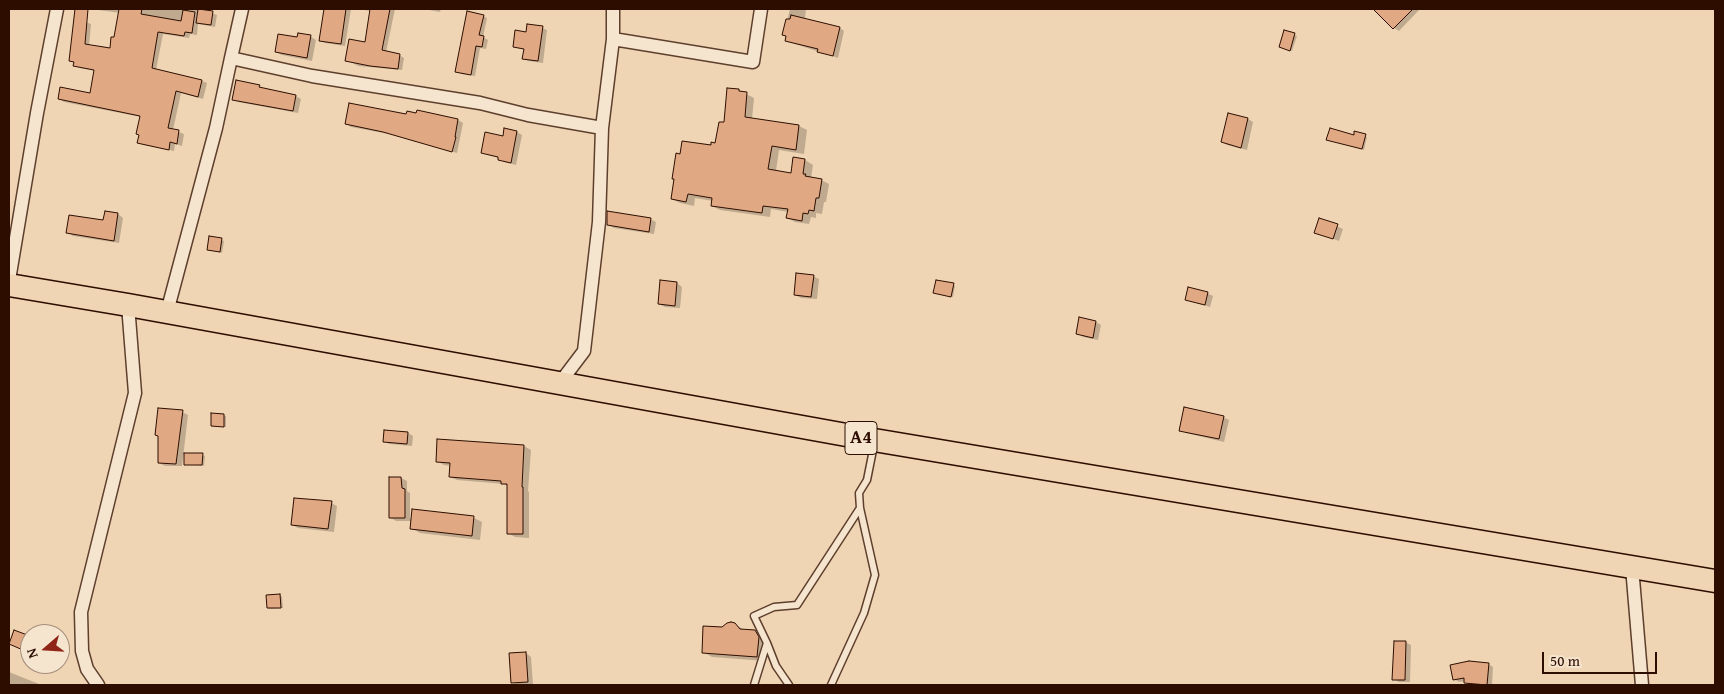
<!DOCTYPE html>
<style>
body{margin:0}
#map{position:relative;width:1724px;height:694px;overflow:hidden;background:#efd5b3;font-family:"Gentium Book Plus",serif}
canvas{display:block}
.frame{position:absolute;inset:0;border:10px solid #2d0d00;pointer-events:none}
.north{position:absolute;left:20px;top:624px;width:50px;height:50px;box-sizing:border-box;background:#f5e4ce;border:1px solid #a58e7c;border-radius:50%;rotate:251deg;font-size:14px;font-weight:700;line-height:20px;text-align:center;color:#2d0d00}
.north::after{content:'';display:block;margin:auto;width:18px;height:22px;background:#8f2418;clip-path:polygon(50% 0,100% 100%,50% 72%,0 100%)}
.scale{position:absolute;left:1542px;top:652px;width:115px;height:22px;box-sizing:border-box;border:2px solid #2d0d00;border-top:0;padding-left:6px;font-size:15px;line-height:18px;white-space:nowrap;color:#2d0d00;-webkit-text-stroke:4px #f5e4ce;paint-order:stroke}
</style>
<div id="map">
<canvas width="1724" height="694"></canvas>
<div class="frame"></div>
<div class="north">N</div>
<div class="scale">50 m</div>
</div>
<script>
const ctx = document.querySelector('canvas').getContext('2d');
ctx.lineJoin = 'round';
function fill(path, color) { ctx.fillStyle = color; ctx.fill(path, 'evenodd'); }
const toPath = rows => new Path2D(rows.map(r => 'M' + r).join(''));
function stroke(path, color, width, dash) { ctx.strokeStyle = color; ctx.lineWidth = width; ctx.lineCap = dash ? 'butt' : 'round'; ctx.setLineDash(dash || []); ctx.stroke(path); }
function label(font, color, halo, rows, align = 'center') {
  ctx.font = font + ' "Gentium Book Plus",serif'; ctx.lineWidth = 4; ctx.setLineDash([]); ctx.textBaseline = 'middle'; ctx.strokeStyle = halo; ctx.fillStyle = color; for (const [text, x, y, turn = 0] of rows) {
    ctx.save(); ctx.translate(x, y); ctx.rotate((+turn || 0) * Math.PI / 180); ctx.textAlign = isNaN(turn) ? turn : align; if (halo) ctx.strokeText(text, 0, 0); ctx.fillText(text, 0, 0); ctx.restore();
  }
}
fill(toPath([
 [91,9,205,9,204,11,212,13,217,15,215,27,198,24,197,35,190,34,189,38,163,34,156,70,202,81,207,83,203,99,181,93,173,130,184,134,182,146,175,144,174,151,144,145,139,142,141,117,64,102,59,99,91,95,95,71,80,68,71,60,86,22,91,24,89,46,111,49,114,39,120,13],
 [325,9,351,9,345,46,325,43,320,40],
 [357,9,395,9,386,52,399,55,404,58,402,70,358,66,347,60,366,43,371,11],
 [424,9,441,9,440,12],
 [790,9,806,9,805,19,840,28,844,31,838,58,786,41,787,37,784,34],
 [1375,9,1420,9,1399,31,1394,28],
 [483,16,487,18,483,37,488,40,486,49,480,48,475,76,461,74,457,71],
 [542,28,547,30,543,63,528,61,524,58,525,50,514,46,527,33],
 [1285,31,1297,36,1292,51,1282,47],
 [311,37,316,40,312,61,282,55,276,52,298,38],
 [237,82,296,96,301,99,298,113,238,102,233,99],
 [738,90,754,98,752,119,799,126,807,130,804,154,779,150,776,171,792,174,794,159,805,160,813,165,811,178,821,180,829,184,826,202,824,202,822,214,816,213,816,218,811,217,809,224,795,222,787,218,788,212,771,209,770,217,720,210,712,206,713,201,695,198,694,206,680,203,672,199,675,180,673,179,681,155,712,147,716,144],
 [1229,114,1248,119,1253,122,1247,150,1227,145,1222,142],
 [407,115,458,120,463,123,457,153,389,134,351,127,346,124],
 [505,130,517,132,522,135,516,165,504,162,499,158,488,155,482,152,504,138],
 [1354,136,1367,137,1364,150,1328,140],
 [118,214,123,218,119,243,73,236,67,232,104,222],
 [650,219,656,222,654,234,614,228,608,225],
 [1320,219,1343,229,1339,241,1316,232],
 [221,240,224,241,222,253,208,250],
 [813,276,819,279,817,299,801,298,795,295],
 [661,282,677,283,682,287,680,308,665,307,659,304],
 [953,285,955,286,953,297,937,294],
 [1207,293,1213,296,1210,307,1192,302,1187,299],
 [1096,322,1101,325,1098,340,1083,337,1078,333],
 [182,412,188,415,182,466,165,466,159,463],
 [213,414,226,416,226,427,212,426],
 [1223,417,1229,420,1224,442,1186,433,1180,430],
 [408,433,413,436,412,446,389,444,384,441],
 [524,446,531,450,528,491,529,492,529,538,515,537,508,533,509,487,504,484,457,480,450,477,451,466,444,465,437,461],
 [202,455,205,456,204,466,185,464],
 [390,478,401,478,407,481,407,491,410,493,410,519,474,518,482,522,480,540,420,533,411,528,412,521,396,521,391,518],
 [331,503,337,506,334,532,298,528,292,525],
 [280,595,282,597,283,608,270,609,268,608],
 [735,624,744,630,755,631,764,636,767,643,765,661,712,657,703,652,722,629],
 [1405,642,1411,645,1410,682,1399,682,1394,679],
 [526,653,531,657,533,685,517,685,512,682],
 [1488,664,1493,667,1492,685,1470,685,1465,683,1465,681,1459,682,1454,679],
 [9,672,39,684,41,685,9,685]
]), '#0003');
const building = toPath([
 [75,9,88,9,85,44,110,48,111,37,114,37,119,9,142,9,141,14,181,21,183,10,195,12,192,33,185,32,184,36,158,32,152,68,202,80,198,97,176,91,168,128,179,130,177,144,170,142,169,150,137,143,139,135,136,134,140,116,58,99,60,87,90,93,94,70,73,66,74,62,69,61,75,9],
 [198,9,213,11,211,25,196,23,198,9],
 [324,9,346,9,341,44,319,41,324,9],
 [370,9,390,9,382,50,400,54,398,69,370,66,345,61,349,39,365,42,370,9],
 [1373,9,1413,9,1393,29,1373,9],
 [467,11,484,15,479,35,484,36,482,47,476,46,471,75,455,72,467,11],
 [791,15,840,27,833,56,817,52,818,49,785,41,786,36,782,35,786,19,790,19,791,15],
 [527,24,543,26,538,61,522,59,524,49,513,47,515,30,526,32,527,24],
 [1284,30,1295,33,1290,51,1279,47,1284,30],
 [298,33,311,35,307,58,275,52,278,34,297,37,298,33],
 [236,80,260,85,259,87,296,95,293,111,232,100,236,80],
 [727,88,739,89,739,91,747,92,745,117,799,125,796,150,772,146,768,169,791,173,793,157,805,159,803,174,806,174,805,176,822,179,819,198,816,198,814,211,809,210,808,214,803,213,802,221,786,218,788,209,763,206,762,213,711,206,712,198,688,194,686,202,671,199,674,179,672,179,676,153,680,154,682,141,711,145,711,142,715,143,719,122,724,122,727,88],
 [349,103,406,114,407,111,416,113,417,110,458,119,455,137,456,137,452,152,383,132,345,124,349,103],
 [1228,113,1248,118,1241,148,1221,142,1228,113],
 [504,128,517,131,511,163,498,160,498,157,481,153,485,132,503,136,504,128],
 [1330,128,1354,135,1354,131,1366,134,1362,149,1326,140,1330,128],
 [105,211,118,213,114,241,66,233,69,215,103,220,105,211],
 [607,211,651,218,649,232,607,225,607,211],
 [1319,218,1338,224,1333,239,1314,233,1319,218],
 [209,236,222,238,220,252,207,250,209,236],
 [796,273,814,275,811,297,794,295,796,273],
 [660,280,677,282,675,306,658,304,660,280],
 [936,280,954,283,951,297,933,293,936,280],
 [1188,287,1208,292,1205,305,1185,300,1188,287],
 [1079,317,1096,321,1093,338,1076,334,1079,317],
 [1184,407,1224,416,1219,439,1179,431,1184,407],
 [158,408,183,410,176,464,158,463,158,436,155,435,158,408],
 [211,413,224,414,224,427,211,426,211,413],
 [384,430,408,432,407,444,383,442,384,430],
 [437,439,524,445,522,487,523,487,523,534,507,534,507,484,501,484,501,481,449,477,450,463,436,462,437,439],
 [184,453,203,453,202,465,184,465,184,453],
 [389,477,401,477,402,488,405,489,405,518,389,518,389,477],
 [294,498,332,501,328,529,291,525,294,498],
 [412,509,474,516,472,536,410,529,412,509],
 [280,594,281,608,267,608,266,595,280,594],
 [731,622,735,623,740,629,755,630,759,637,757,657,702,653,703,626,722,627,727,623,731,622],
 [14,630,30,636,30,653,9,644,14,630],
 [1394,641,1406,641,1405,680,1392,680,1394,641],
 [526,652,528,682,511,683,509,653,526,652],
 [1469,661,1489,663,1487,685,1464,683,1464,678,1453,680,1450,665,1469,661]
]);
fill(building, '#e0a984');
stroke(building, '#2d0d00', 1);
const lane = toPath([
 [767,643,776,666,789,685],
 [754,685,767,643,754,616,774,607,797,605,860,508],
 [831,685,864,613,875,575,860,508,859,493,867,480,874,445]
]);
const street = toPath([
 [613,39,753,62,761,9],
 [231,58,242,9],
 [9,280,37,113,57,9],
 [167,312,216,128,231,58,312,76,480,103,528,115,602,128],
 [559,384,584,351,599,222,602,128,613,39,613,9],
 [1632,567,1642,685],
 [98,685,87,669,82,651,81,612,135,393,128,305]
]);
const highway = toPath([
 [9,285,128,305,874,440,1715,581]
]);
stroke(lane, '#5e3f2d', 9);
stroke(street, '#5e3f2d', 15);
stroke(highway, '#2d0d00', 25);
stroke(lane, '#f5e4ce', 6);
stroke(street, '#f5e4ce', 12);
stroke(highway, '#efd5b3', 22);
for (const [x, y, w] of [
 [861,438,32]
]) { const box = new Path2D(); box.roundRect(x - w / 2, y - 16.5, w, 33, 4); ctx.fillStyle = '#f5e4ce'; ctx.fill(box); stroke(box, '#2d0d00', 1); }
label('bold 19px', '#2d0d00', null, [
 ["A4",861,438]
]);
</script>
